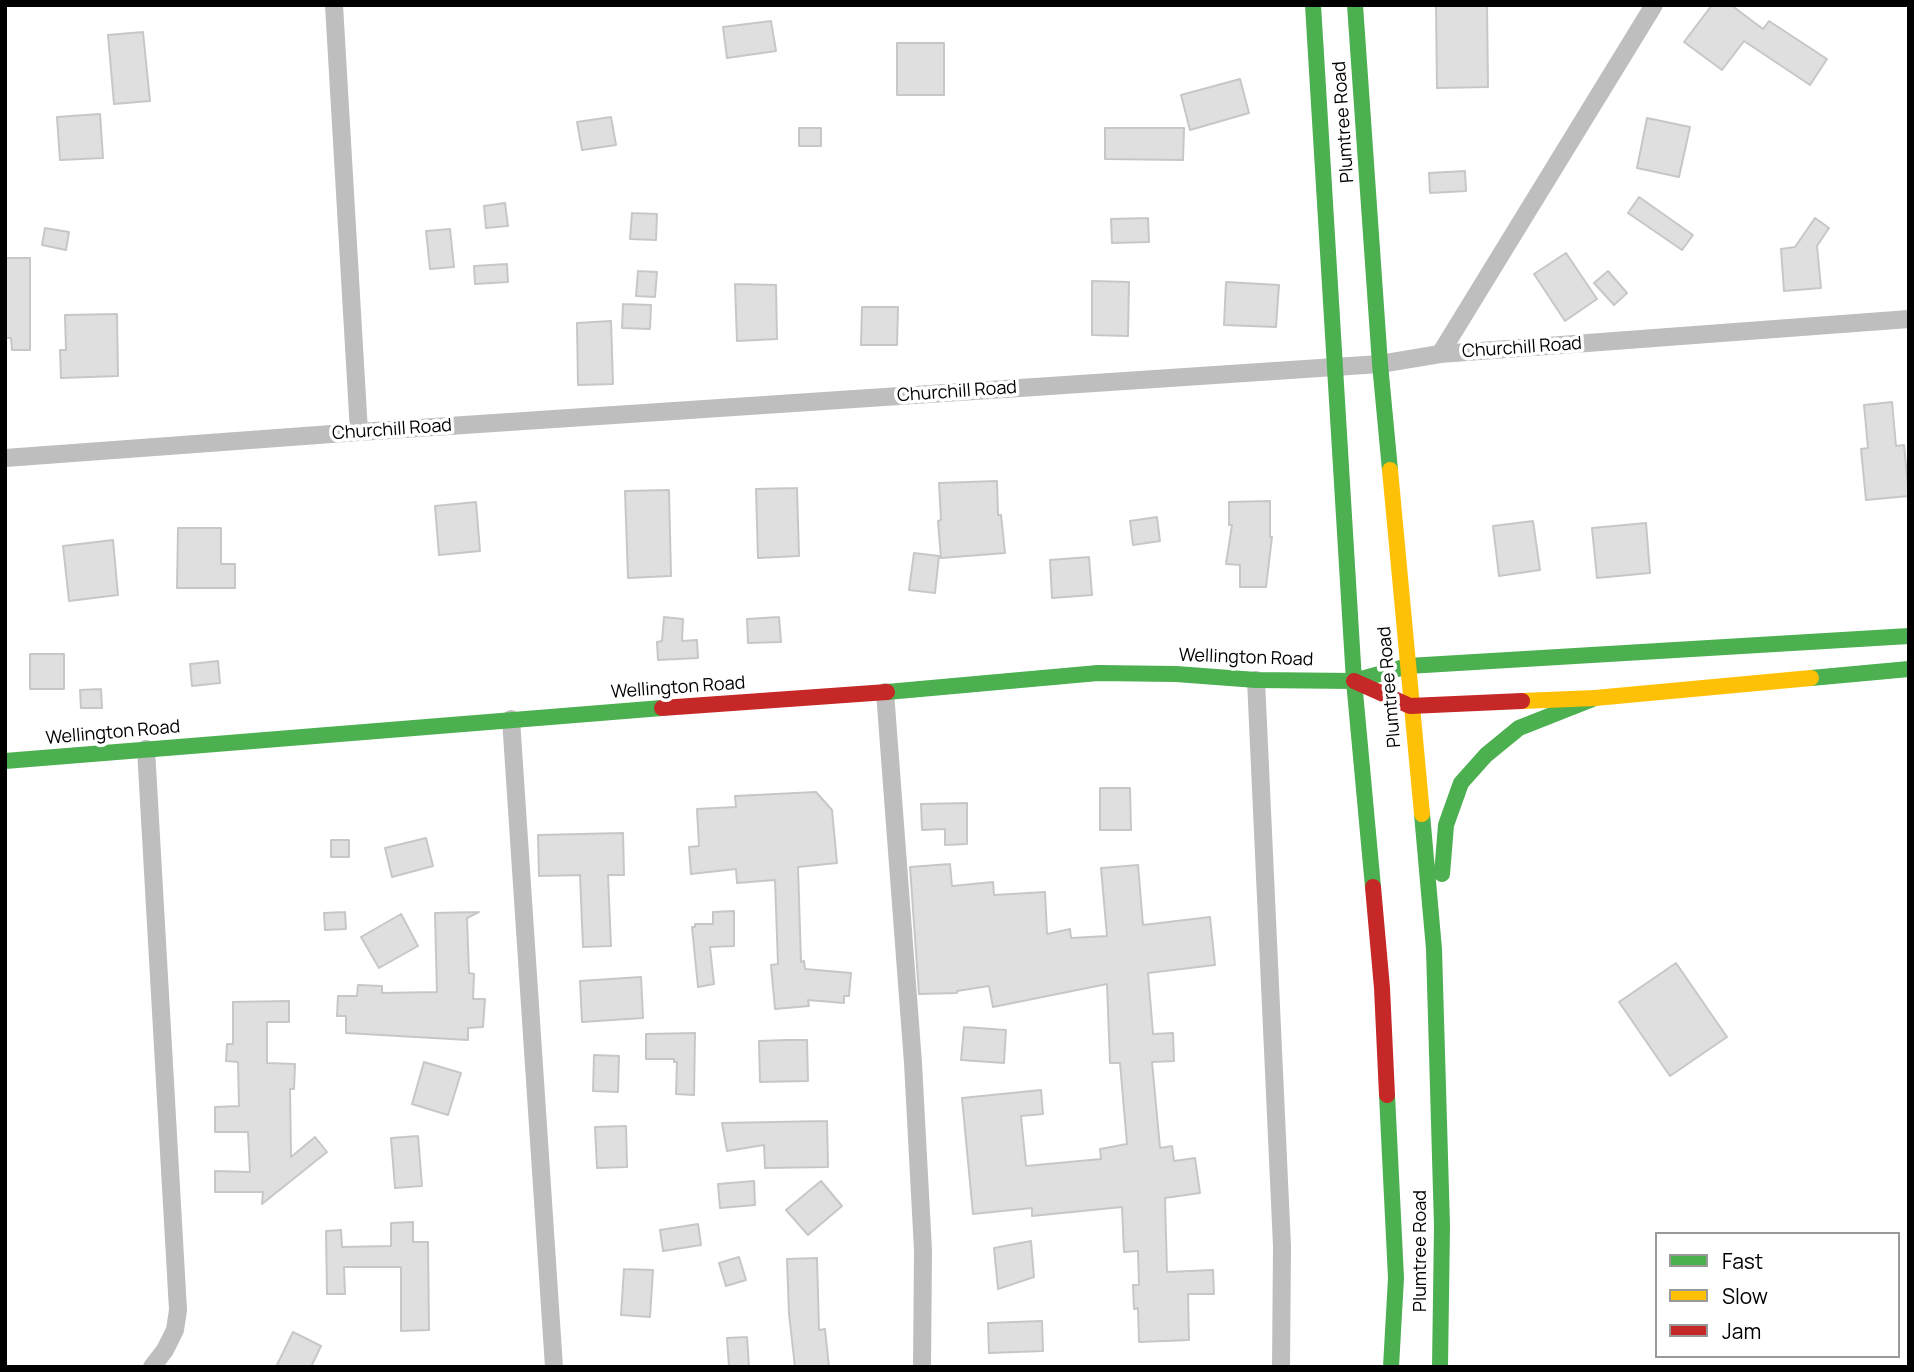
<!DOCTYPE html>
<style>
body{margin:0}
#map{position:relative;width:1914px;height:1372px;overflow:hidden;background:#fff;font-family:Manrope,sans-serif}
canvas{display:block}
.frame{position:absolute;inset:0;border:7px solid #000;pointer-events:none}
.legend{position:absolute;left:1655px;top:1232px;width:245px;height:126px;box-sizing:border-box;background:#fff;border:2px solid #999;margin:0;padding:9px 12px;list-style:none;font-size:21px;color:#000}
.legend li{display:flex;align-items:center;gap:14px;height:35px}
.legend b{width:35px;border:2px solid #999}
</style>
<div id="map">
<canvas width="1914" height="1372"></canvas>
<div class="frame"></div>
<ul class="legend">
<li><b style="height:9px;background:#4caf50"></b>Fast</li>
<li><b style="height:9px;background:#ffc107"></b>Slow</li>
<li><b style="height:9px;background:#c62828"></b>Jam</li>
</ul>
</div>
<script>
const ctx = document.querySelector('canvas').getContext('2d');
ctx.lineJoin = 'round';
function fill(path, color) { ctx.fillStyle = color; ctx.fill(path, 'evenodd'); }
const toPath = rows => new Path2D(rows.map(r => 'M' + r).join(''));
function stroke(path, color, width, dash) { ctx.strokeStyle = color; ctx.lineWidth = width; ctx.lineCap = dash ? 'butt' : 'round'; ctx.setLineDash(dash || []); ctx.stroke(path); }
function label(font, color, halo, rows, align = 'center') {
  ctx.font = font + ' Manrope,sans-serif'; ctx.lineWidth = 7; ctx.setLineDash([]); ctx.textBaseline = 'middle'; ctx.strokeStyle = halo; ctx.fillStyle = color; for (const [text, x, y, turn = 0] of rows) {
    ctx.save(); ctx.translate(x, y); ctx.rotate((+turn || 0) * Math.PI / 180); ctx.textAlign = isNaN(turn) ? turn : align; if (halo) ctx.strokeText(text, 0, 0); ctx.fillText(text, 0, 0); ctx.restore();
  }
}
const building = toPath([
 [1436,5,1487,5,1488,87,1437,88,1436,5],
 [1712,5,1731,5,1763,29,1769,21,1827,59,1810,85,1744,41,1722,70,1684,42,1712,5],
 [771,21,776,51,727,58,723,27,771,21],
 [143,32,150,101,114,104,108,35,143,32],
 [897,43,944,43,944,95,897,95,897,43],
 [1240,79,1249,113,1190,130,1181,95,1240,79],
 [100,114,103,158,60,160,57,117,100,114],
 [611,117,616,145,582,150,577,122,611,117],
 [1647,118,1690,127,1679,177,1637,168,1647,118],
 [799,128,821,128,821,146,799,146,799,128],
 [1105,128,1184,128,1183,160,1105,159,1105,128],
 [1465,171,1466,191,1430,193,1429,173,1465,171],
 [1639,197,1693,235,1682,250,1628,213,1639,197],
 [505,203,508,226,486,228,484,206,505,203],
 [632,213,657,214,656,240,630,239,632,213],
 [1148,218,1149,242,1112,243,1111,219,1148,218],
 [1815,218,1829,228,1817,246,1821,288,1784,291,1781,249,1795,247,1815,218],
 [45,228,69,232,66,250,42,245,45,228],
 [450,229,454,267,430,269,426,231,450,229],
 [1566,253,1597,299,1565,321,1534,274,1566,253],
 [5,258,30,258,30,350,12,350,11,338,5,338,5,258],
 [507,264,508,282,475,284,474,266,507,264],
 [638,271,657,272,655,297,636,296,638,271],
 [1608,271,1627,293,1614,305,1594,283,1608,271],
 [1092,281,1129,282,1128,336,1092,335,1092,281],
 [1226,282,1279,285,1276,327,1224,325,1226,282],
 [735,284,776,285,777,339,737,341,735,284],
 [623,304,651,305,650,329,622,328,623,304],
 [862,307,898,307,897,345,861,345,862,307],
 [117,314,118,376,61,378,60,350,66,350,65,315,117,314],
 [611,321,613,384,578,385,577,323,611,321],
 [1892,402,1896,446,1904,445,1909,496,1866,500,1861,449,1868,448,1864,405,1892,402],
 [997,481,998,515,1001,515,1005,553,941,558,938,521,941,520,939,483,997,481],
 [797,488,799,556,758,558,756,489,797,488],
 [669,490,671,576,628,578,625,491,669,490],
 [1270,501,1270,537,1272,537,1266,587,1240,587,1240,565,1226,564,1232,525,1229,525,1229,502,1270,501],
 [476,502,480,551,439,555,435,506,476,502],
 [1157,517,1160,541,1133,545,1130,521,1157,517],
 [1533,521,1540,570,1499,576,1493,526,1533,521],
 [1646,523,1650,573,1597,578,1592,528,1646,523],
 [178,528,221,528,221,564,235,564,235,588,177,588,178,528],
 [113,540,118,595,69,601,63,546,113,540],
 [914,553,939,556,935,593,909,590,914,553],
 [1089,557,1092,595,1052,598,1050,560,1089,557],
 [664,617,683,619,682,641,697,640,698,658,658,660,657,642,662,641,664,617],
 [779,617,781,642,748,643,747,619,779,617],
 [30,654,64,654,64,689,30,689,30,654],
 [218,661,220,683,192,686,190,664,218,661],
 [101,689,102,708,81,708,80,690,101,689],
 [1100,788,1130,788,1131,830,1100,830,1100,788],
 [816,792,832,810,837,863,798,867,801,962,804,961,805,969,851,973,849,996,844,996,844,1003,808,1000,809,1006,775,1009,771,965,778,964,775,880,737,883,736,869,691,874,689,847,699,846,697,809,736,807,735,796,816,792],
 [967,803,967,844,945,845,945,829,922,830,921,804,967,803],
 [623,833,624,875,608,875,611,946,583,947,580,875,539,876,538,835,623,833],
 [426,838,433,866,392,877,385,848,426,838],
 [331,840,349,840,349,857,331,857,331,840],
 [950,864,952,886,993,882,994,895,1045,892,1047,934,1070,929,1071,938,1107,936,1101,868,1138,865,1143,925,1210,917,1215,965,1148,973,1153,1034,1173,1033,1174,1061,1152,1062,1160,1148,1172,1146,1174,1161,1195,1158,1200,1193,1165,1198,1167,1272,1213,1270,1214,1294,1188,1294,1189,1340,1139,1342,1138,1308,1134,1309,1133,1285,1139,1285,1138,1251,1124,1252,1122,1207,1032,1216,1032,1208,973,1214,962,1098,1041,1090,1043,1114,1021,1116,1026,1166,1101,1159,1100,1149,1127,1144,1120,1063,1110,1063,1107,984,993,1007,989,986,957,991,957,993,919,994,910,867,950,864],
 [734,911,734,946,710,947,714,984,698,987,692,927,695,927,695,924,713,924,713,912,734,911],
 [345,912,346,929,325,930,324,913,345,912],
 [479,912,467,918,469,973,474,974,473,999,485,999,483,1027,468,1028,468,1040,346,1033,346,1016,337,1016,338,996,357,996,358,985,382,986,382,993,437,992,435,913,479,912],
 [401,914,418,946,379,968,361,937,401,914],
 [1676,963,1727,1037,1670,1076,1619,1002,1676,963],
 [641,977,643,1018,582,1022,580,981,641,977],
 [289,1001,289,1022,267,1022,267,1063,295,1064,294,1089,290,1089,291,1157,315,1137,327,1152,262,1204,263,1192,215,1192,215,1171,250,1172,248,1132,215,1132,215,1107,239,1106,238,1062,226,1061,227,1044,233,1044,233,1002,289,1001],
 [964,1027,1006,1030,1004,1063,961,1060,964,1027],
 [695,1033,694,1095,676,1094,677,1062,674,1062,674,1059,646,1059,646,1034,695,1033],
 [787,1040,807,1040,808,1081,760,1082,759,1041,787,1040],
 [594,1055,619,1056,618,1092,593,1091,594,1055],
 [424,1062,461,1073,448,1115,412,1104,424,1062],
 [827,1121,828,1167,765,1168,764,1145,727,1151,722,1123,827,1121],
 [626,1126,627,1167,597,1168,595,1127,626,1126],
 [418,1136,422,1186,395,1188,391,1138,418,1136],
 [754,1181,755,1205,720,1208,718,1184,754,1181],
 [821,1181,842,1206,808,1235,786,1210,821,1181],
 [413,1222,413,1242,428,1242,429,1330,401,1331,401,1267,344,1267,345,1294,327,1294,326,1231,341,1230,342,1247,391,1246,391,1223,413,1222],
 [698,1224,701,1245,663,1251,660,1230,698,1224],
 [1031,1241,1034,1277,998,1289,994,1248,1031,1241],
 [739,1257,746,1280,726,1286,719,1263,739,1257],
 [817,1258,819,1330,825,1329,829,1367,795,1367,789,1314,787,1259,817,1258],
 [624,1269,653,1270,650,1317,621,1315,624,1269],
 [1042,1321,1043,1351,989,1353,988,1323,1042,1321],
 [293,1332,321,1346,311,1367,276,1367,293,1332],
 [747,1337,749,1367,729,1367,727,1338,747,1337]
]);
fill(building, '#dfdfdf');
stroke(building, '#c7c7c7', 2);
stroke(toPath([
 [334,5,359,432],
 [1440,354,1654,5],
 [5,458,359,432,1380,364,1440,354,1909,319],
 [1256,680,1282,1246,1281,1367],
 [885,692,913,1063,923,1250,922,1367],
 [511,719,554,1367],
 [146,749,178,1310,175,1330,165,1350,152,1367]
]), '#bebebe', 18);
stroke(toPath([
 [1313,5,1354,681,1373,887],
 [1355,5,1380,364,1390,470],
 [1811,678,1909,669],
 [1354,681,1408,666,1909,636],
 [887,692,1098,673,1176,674,1256,680,1354,681],
 [5,761,662,708],
 [1422,814,1434,949,1442,1226,1440,1367],
 [1442,874,1446,825,1461,783,1486,755,1519,728,1595,698],
 [1387,1095,1396,1278,1391,1367]
]), '#4caf50', 16);
stroke(toPath([
 [1390,470,1422,814],
 [1522,701,1595,698,1811,678]
]), '#ffc107', 16);
stroke(toPath([
 [1354,681,1410,706,1522,701],
 [662,708,887,692],
 [1373,887,1382,988,1387,1095]
]), '#c62828', 16);
label('18px', '#000', '#fff', [
 ["Plumtree Road",1344,122,-94],
 ["Churchill Road",1522,348,-4],
 ["Churchill Road",957,392,-4],
 ["Churchill Road",392,430,-4],
 ["Wellington Road",1246,658,2],
 ["Plumtree Road",1390,687,-95],
 ["Wellington Road",678,688,-4],
 ["Wellington Road",113,733,-5],
 ["Plumtree Road",1421,1251,-90]
]);
</script>
